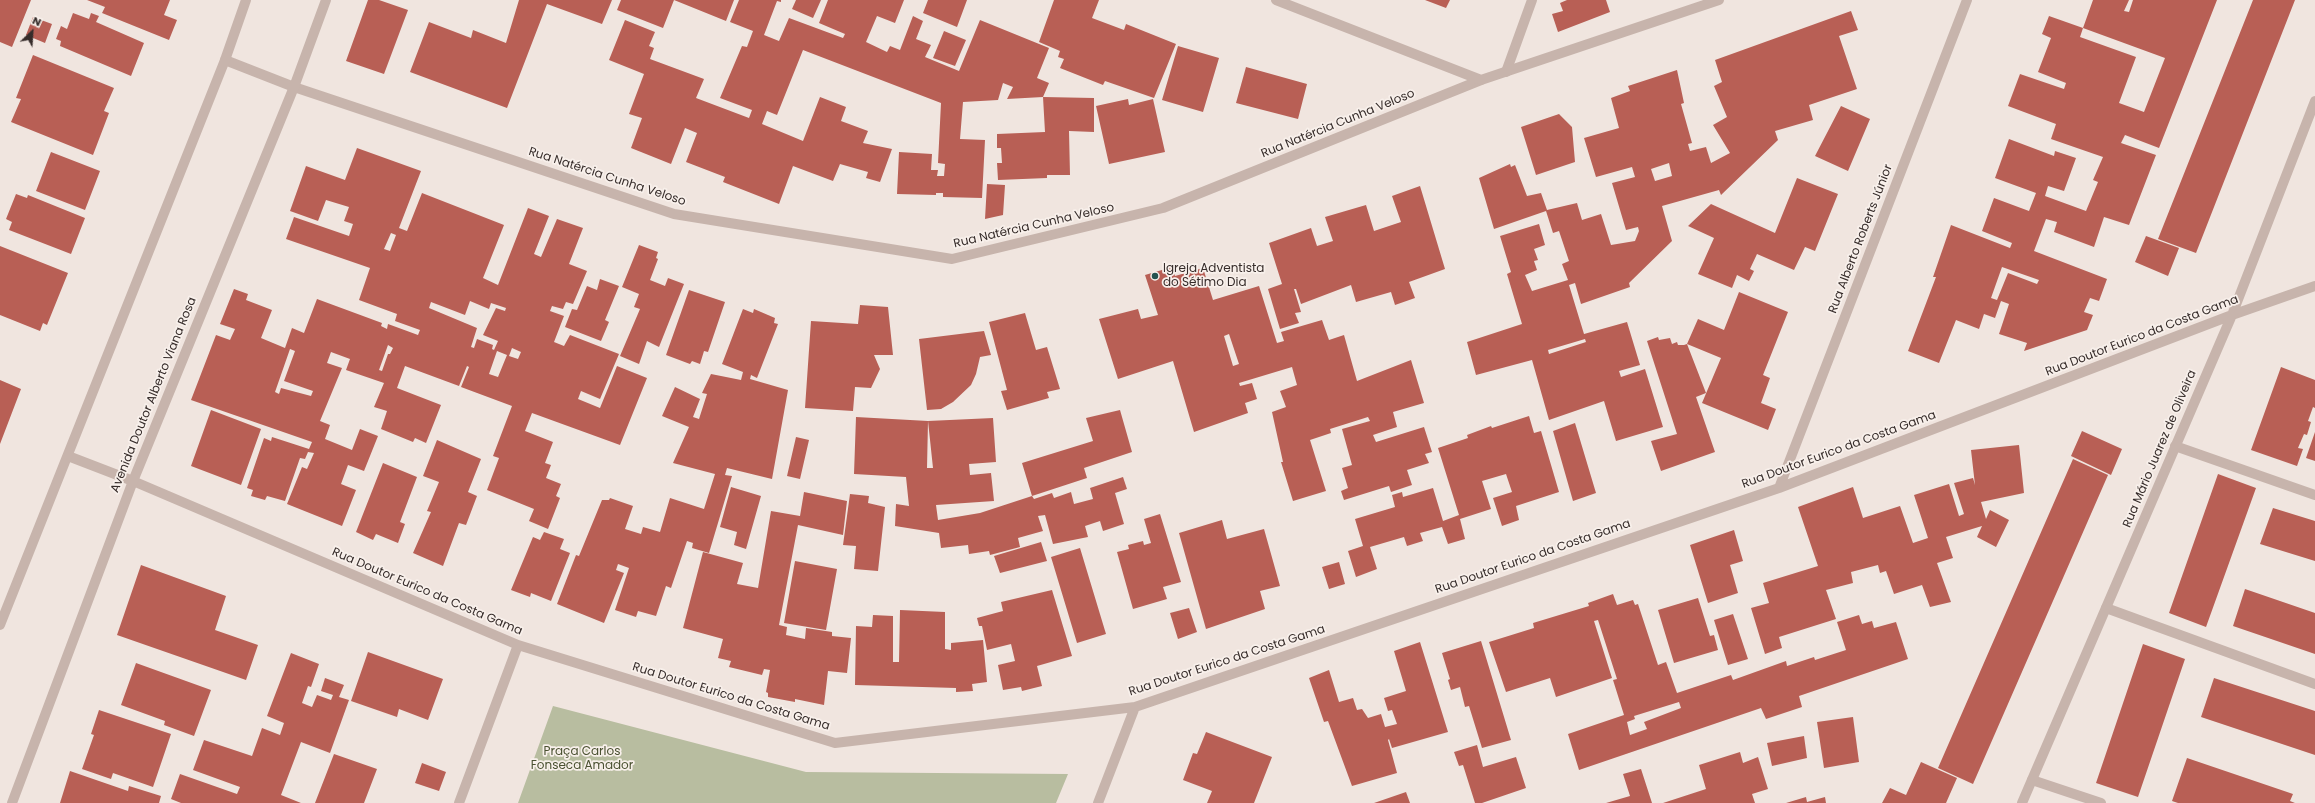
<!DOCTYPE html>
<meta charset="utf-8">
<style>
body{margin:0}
#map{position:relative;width:2315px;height:803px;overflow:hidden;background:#f0e5df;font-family:Poppins,sans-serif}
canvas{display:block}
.north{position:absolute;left:12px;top:12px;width:40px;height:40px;-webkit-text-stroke:3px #f8f0eb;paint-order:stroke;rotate:25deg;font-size:11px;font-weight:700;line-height:16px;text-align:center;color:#362c2a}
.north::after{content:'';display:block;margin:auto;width:14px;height:18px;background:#362c2a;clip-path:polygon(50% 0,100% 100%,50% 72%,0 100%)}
</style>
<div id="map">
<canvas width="2315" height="803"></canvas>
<div class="north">N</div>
</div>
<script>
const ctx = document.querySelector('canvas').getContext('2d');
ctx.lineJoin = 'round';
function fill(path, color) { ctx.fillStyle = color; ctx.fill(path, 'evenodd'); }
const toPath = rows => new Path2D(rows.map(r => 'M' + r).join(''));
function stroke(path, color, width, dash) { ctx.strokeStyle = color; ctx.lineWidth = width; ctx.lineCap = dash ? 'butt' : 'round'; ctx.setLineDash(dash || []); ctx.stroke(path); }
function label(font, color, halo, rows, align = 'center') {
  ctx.font = font + ' Poppins,sans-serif'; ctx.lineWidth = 3.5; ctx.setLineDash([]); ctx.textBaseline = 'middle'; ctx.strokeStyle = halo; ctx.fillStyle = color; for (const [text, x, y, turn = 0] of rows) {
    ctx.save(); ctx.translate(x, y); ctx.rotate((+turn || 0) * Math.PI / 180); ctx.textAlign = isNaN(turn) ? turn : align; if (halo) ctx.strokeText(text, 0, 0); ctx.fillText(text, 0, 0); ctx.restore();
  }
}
fill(toPath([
 [553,706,806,772,1068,774,1056,803,518,803]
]), '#b8bda0');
fill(toPath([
 [0,0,31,0,12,47,0,42],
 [87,0,170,0,164,15,177,20,169,40,102,13,105,7],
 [368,0,379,0,408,10,384,74,346,61],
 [519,0,612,0,602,24,547,4,507,108,410,72,429,22,471,38,473,30,506,43],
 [621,0,734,0,726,21,674,0,663,28,617,10],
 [739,0,781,0,781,2,777,1,764,35,779,41,789,18,843,38,845,34,819,23,828,0,904,0,895,23,877,16,866,42,887,52,890,46,900,50,913,16,923,21,916,39,931,45,925,57,959,71,980,20,1049,48,1037,78,1049,83,1043,97,1007,99,1013,87,1003,83,998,100,963,102,960,139,985,140,982,198,943,197,943,193,936,193,936,195,897,194,899,152,932,154,931,170,938,170,937,176,944,176,945,164,938,163,941,103,803,50,777,115,767,111,762,124,803,141,820,97,846,107,841,121,868,131,863,143,892,149,880,182,866,178,868,172,840,164,833,181,793,166,779,204,723,182,725,177,686,162,697,133,685,128,671,164,631,148,642,118,629,114,644,74,609,60,625,20,655,32,649,46,654,48,650,59,704,79,696,98,749,118,752,110,720,98,742,46,747,47,753,31,730,22],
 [796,0,821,0,813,18,792,9],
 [928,0,967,0,957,27,923,13],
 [1054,0,1099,0,1092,18,1124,30,1126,24,1176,44,1154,98,1105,81,1103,85,1060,68,1064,59,1058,57,1060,51,1039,42],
 [1425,0,1450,0,1446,8],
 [1567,0,1606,0,1610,12,1558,32,1552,14,1563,11,1560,3],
 [2093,0,2129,0,2124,11,2129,12,2133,0,2217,0,2159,148,2125,135,2121,143,2156,155,2129,225,2104,217,2094,247,2054,232,2057,222,2046,219,2034,251,2107,279,2099,301,2090,298,2084,312,2093,315,2087,330,2024,351,2027,343,1999,334,2009,304,2001,301,1995,318,1984,314,1979,329,1956,320,1939,363,1908,351,1936,277,1933,277,1951,225,2010,248,2012,243,1982,231,1994,198,2029,211,2036,193,1995,178,2009,139,2054,156,2055,151,2076,158,2064,191,2048,186,2045,196,2086,211,2098,182,2093,180,2103,157,2051,139,2056,124,2008,106,2020,74,2064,89,2066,83,2038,72,2051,38,2042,34,2049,16,2083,28],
 [2083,28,2165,58,2144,112,2119,103,2136,57,2080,37],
 [2002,267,2039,280,2037,284,2008,273,1997,300,1991,298],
 [2253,0,2295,0,2196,253,2158,239],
 [1851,11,1858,30,1839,36,1857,89,1809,105,1813,120,1775,131,1778,140,1721,195,1719,190,1662,206,1672,241,1629,283,1630,287,1581,304,1575,283,1569,285,1584,334,1627,322,1640,365,1619,371,1621,377,1645,369,1663,427,1616,441,1604,401,1549,420,1532,360,1476,375,1467,342,1522,324,1507,274,1511,272,1500,236,1539,224,1545,245,1534,249,1538,260,1534,261,1537,270,1525,275,1532,291,1568,280,1562,264,1569,261,1559,231,1553,233,1546,211,1494,229,1479,178,1510,164,1511,167,1515,165,1527,196,1541,193,1547,210,1577,203,1582,220,1601,214,1611,245,1635,241,1639,231,1638,227,1626,230,1612,183,1635,177,1632,167,1596,177,1584,138,1619,128,1611,98,1630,91,1628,86,1677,70,1684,103,1681,104,1692,143,1688,144,1690,151,1706,147,1711,163,1730,153,1713,125,1727,117,1714,86,1722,82,1715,60],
 [1669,163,1672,176,1655,181,1651,169],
 [1585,339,1586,342,1549,354,1548,350],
 [73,13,89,19,91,13,99,16,96,22,144,43,131,76,60,46,61,41,56,39,61,26,67,29],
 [33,17,52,24,45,43,26,35],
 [944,31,966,40,955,66,933,58],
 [1178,46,1219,58,1203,112,1162,100],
 [33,55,114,88,104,111,109,113,93,155,11,122,21,99,16,98],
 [1246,67,1307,84,1298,119,1236,103],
 [1043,97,1094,98,1094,132,1069,131,1070,175,1047,175,1047,178,998,180,997,163,1002,163,1001,148,997,148,997,134,1045,132],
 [1128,99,1129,105,1153,99,1165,152,1109,164,1096,106],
 [1841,106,1870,119,1848,171,1815,156],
 [1559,114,1572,127,1575,162,1536,175,1521,127],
 [357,148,421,171,399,228,407,231,422,193,504,225,483,278,498,285,528,208,549,216,534,254,541,257,557,219,583,228,569,264,587,271,573,304,566,302,563,309,552,306,550,311,564,316,554,342,564,346,570,335,619,354,600,399,581,391,578,399,600,408,617,366,647,378,620,445,532,413,525,431,553,442,545,463,551,465,546,478,561,484,556,496,560,498,548,529,529,521,534,509,487,490,499,458,493,456,512,406,461,387,469,367,467,366,459,386,405,366,397,388,441,405,426,443,415,438,413,442,381,429,387,411,374,407,384,383,346,370,350,359,331,352,327,363,342,368,320,421,330,425,325,439,352,450,360,429,378,436,364,471,348,465,341,484,356,490,342,526,287,504,302,467,307,469,314,453,308,452,305,459,300,458,285,501,267,496,265,500,251,496,253,490,247,488,264,438,271,441,272,437,309,449,312,442,191,400,216,335,230,340,235,329,220,324,234,289,248,294,246,300,272,310,261,338,285,348,292,328,304,333,317,299,382,323,381,326,387,329,388,324,418,335,420,330,395,321,397,314,359,300,370,268,286,239,294,217,349,236,353,224,344,221,349,207,326,200,318,221,290,211,306,166,345,180],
 [391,233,396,235,390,251,384,249],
 [470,301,489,309,491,303,506,308,505,311,496,308,483,335,498,341,494,350,492,349,493,345,477,339,474,348,471,347,477,328,429,308,431,302,465,315],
 [388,345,393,348,390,354,388,354,382,371,379,370],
 [512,348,521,352,518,359,509,356],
 [290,349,295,351,284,381,313,391,311,396,281,388,279,394,275,392],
 [497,351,507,355,498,377,489,374],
 [51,152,100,171,85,210,36,191],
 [1797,178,1838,194,1815,251,1805,247,1794,270,1757,254,1750,269,1754,271,1749,281,1737,275,1732,288,1698,274,1714,238,1688,226,1711,204,1775,233],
 [987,184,1005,185,1003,215,985,219],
 [1420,186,1445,269,1409,282,1415,298,1395,305,1391,292,1356,302,1351,285,1301,304,1296,289,1294,289,1301,312,1295,313,1299,323,1280,329,1268,289,1282,284,1269,243,1311,228,1317,246,1333,241,1325,217,1366,205,1374,231,1401,222,1392,196],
 [16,194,27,198,28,195,85,218,71,254,9,230,12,222,6,219],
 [2146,236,2179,248,2168,276,2135,262],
 [639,245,658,252,656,258,658,259,650,280,665,286,668,278,684,284,659,347,647,341,639,364,620,356,640,309,634,307,639,294,622,287],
 [0,246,68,273,47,325,43,323,40,331,0,315],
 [1172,267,1175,276,1203,268,1213,300,1259,286,1277,343,1284,341,1281,332,1322,320,1329,340,1344,335,1357,381,1411,360,1424,403,1393,412,1397,427,1373,435,1376,442,1424,427,1432,452,1425,454,1429,463,1407,470,1412,485,1391,492,1389,486,1344,500,1341,491,1348,488,1342,468,1352,465,1342,429,1370,421,1368,417,1330,429,1331,433,1310,440,1326,491,1293,501,1281,462,1283,462,1272,412,1286,407,1280,391,1297,385,1292,367,1239,383,1240,386,1252,383,1257,399,1245,403,1248,413,1194,432,1173,361,1118,379,1099,319,1138,309,1141,319,1158,315,1145,275],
 [1229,334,1239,364,1233,366,1224,336],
 [600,279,619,286,605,320,609,322,601,341,565,327,572,309,577,310,587,286,597,290],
 [689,290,725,302,708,352,704,351,700,364,692,361,690,364,666,355],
 [1739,292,1788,312,1763,375,1770,378,1761,403,1776,409,1768,430,1702,403,1721,358,1687,344,1706,393,1696,397,1715,452,1661,471,1651,441,1677,434,1647,341,1658,337,1659,340,1670,338,1672,344,1677,342,1678,345,1684,345,1687,344,1698,319,1724,330],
 [860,305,888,307,893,355,874,355,880,369,871,388,855,387,853,411,805,408,811,321,858,324],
 [743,309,753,313,754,309,775,318,774,323,778,324,757,378,751,375,750,379,788,390,772,479,727,468,725,475,732,476,709,553,692,548,693,543,687,541,671,588,666,586,656,616,638,611,636,617,615,610,629,568,618,564,616,570,624,573,604,623,557,604,576,555,579,556,602,500,609,500,610,498,633,506,625,529,641,534,643,527,660,532,670,498,704,509,715,474,673,463,689,427,662,416,675,387,700,399,693,417,699,419,707,394,702,393,711,374,741,380,743,372,722,364],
 [1025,313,1036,350,1047,347,1060,389,1047,392,1049,398,1007,410,1001,391,1007,390,989,322],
 [984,331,991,355,980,357,976,374,971,385,953,402,941,409,927,410,919,339],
 [2281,367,2315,380,2315,408,2313,407,2308,421,2311,422,2307,435,2304,434,2298,448,2303,449,2297,466,2251,450],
 [0,380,21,389,0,444],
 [211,410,261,429,241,485,191,466],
 [1120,410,1132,452,1084,468,1087,478,1032,496,1034,499,1052,493,1054,498,1071,492,1074,504,1093,499,1090,488,1123,477,1127,489,1115,493,1124,524,1103,531,1100,521,1085,526,1088,537,1053,544,1045,515,1038,516,1043,531,1018,538,1020,547,990,555,989,551,969,554,968,545,941,548,939,533,895,526,896,504,909,506,906,477,854,474,856,417,928,421,927,468,933,468,928,421,993,418,996,462,969,464,970,475,991,473,994,501,936,505,938,520,980,513,1032,496,1022,463,1093,441,1086,418],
 [1529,416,1534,433,1541,431,1559,492,1516,506,1519,520,1502,526,1493,498,1512,492,1506,474,1482,481,1491,509,1460,519,1465,539,1448,544,1442,527,1420,533,1423,541,1407,546,1404,537,1370,547,1377,569,1356,577,1348,551,1363,546,1355,519,1395,507,1392,495,1402,492,1403,497,1433,488,1443,521,1459,515,1438,448,1468,438,1467,435,1491,426,1492,428],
 [1575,423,1596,493,1573,501,1553,431],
 [2082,431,2122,449,2111,475,2071,456],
 [2315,432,2315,461,2306,458],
 [796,437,809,440,800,479,787,476],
 [437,440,481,459,468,492,477,496,466,525,459,523,443,566,413,553,431,512,427,511,439,482,423,476],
 [2019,445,2024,493,1981,502,1986,519,1990,510,2009,520,1996,547,1977,537,1982,526,1946,537,1953,558,1937,563,1951,602,1930,607,1922,585,1894,594,1886,571,1880,573,1878,565,1851,572,1853,583,1826,590,1836,619,1779,637,1782,648,1765,654,1751,608,1769,603,1763,583,1818,566,1798,507,1853,487,1863,518,1900,506,1913,543,1928,538,1914,495,1949,484,1959,516,1964,514,1954,483,1973,478,1975,485,1971,450],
 [2073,459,2108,475,1973,784,1938,768],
 [383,463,417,477,400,522,405,524,398,543,376,534,373,540,356,532],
 [2218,474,2256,488,2206,627,2169,613],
 [731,487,761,496,746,549,734,545,737,532,720,527],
 [804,492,847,501,843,535,798,525,779,625,787,627,786,635,805,639,806,628,832,632,832,636,851,638,847,673,828,671,824,705,795,699,795,702,768,697,768,693,766,692,770,670,764,669,762,675,729,667,731,661,718,658,723,639,683,628,703,552,743,563,737,584,758,588,771,511,800,516],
 [850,494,869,496,868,503,885,507,878,571,854,569,856,546,843,545],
 [2273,508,2315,521,2315,561,2260,544],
 [1160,514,1181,582,1163,587,1167,599,1133,609,1117,552,1129,549,1128,545,1143,541,1144,545,1151,543,1144,519],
 [1222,520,1227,539,1264,529,1280,586,1260,591,1265,609,1206,629,1179,533],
 [1734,530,1743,561,1730,565,1738,593,1708,603,1690,545],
 [544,532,564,539,560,549,570,553,551,601,531,593,530,597,511,590,533,537,540,540],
 [1041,542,1047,561,1000,573,994,556],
 [1080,548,1106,634,1077,643,1051,557],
 [795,561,837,569,826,630,784,623],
 [1339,562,1345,584,1329,589,1322,567],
 [141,565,226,596,215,630,258,645,246,680,117,635],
 [2245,589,2315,613,2315,654,2233,626],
 [1052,590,1072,656,1037,666,1042,686,1022,691,1021,687,1003,690,998,665,1015,661,1011,644,987,650,982,626,979,626,977,618,1003,611,1001,602],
 [1613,594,1617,605,1633,600,1635,605,1638,604,1658,665,1666,662,1677,693,1731,675,1733,680,1786,661,1787,666,1814,657,1815,660,1846,650,1837,622,1859,615,1862,624,1872,621,1874,628,1896,622,1908,659,1799,696,1802,707,1766,719,1761,708,1579,770,1568,734,1624,715,1613,680,1617,679,1598,620,1594,621,1612,678,1556,697,1550,678,1506,692,1489,642,1534,628,1533,623,1589,606,1588,603],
 [1679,702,1681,708,1644,722,1647,729,1630,735,1627,722,1635,719,1634,716],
 [1698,598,1710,636,1714,635,1718,650,1674,663,1658,610],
 [1189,608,1197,632,1178,639,1170,613],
 [900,610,945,612,945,649,951,650,951,643,983,640,987,682,972,684,973,691,956,692,956,688,855,685,856,626,872,627,873,615,893,616,893,662,899,662],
 [1733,614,1748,659,1728,665,1714,620],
 [1481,641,1511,740,1482,748,1469,706,1465,707,1460,687,1451,690,1448,680,1450,679,1442,653],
 [1420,642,1448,732,1392,748,1389,739,1388,740,1397,773,1352,786,1328,721,1324,722,1309,678,1329,670,1339,702,1353,698,1357,710,1362,709,1368,718,1381,714,1385,727,1397,724,1392,710,1388,711,1384,698,1406,691,1394,651],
 [2143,644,2185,659,2138,797,2096,783],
 [368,652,443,679,428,720,399,709,397,717,351,701],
 [291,653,319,664,311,687,308,686,302,703,312,707,317,695,331,700,333,695,321,691,325,678,344,685,339,697,349,700,330,753,301,742,281,795,301,803,181,803,171,799,180,774,237,794,240,787,193,770,204,740,252,756,262,728,280,735,284,723,267,716],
 [136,663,211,690,194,736,164,725,165,721,121,705],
 [2214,678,2315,711,2315,755,2201,717],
 [99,710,171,734,153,787,113,773,111,779,82,769,94,735,91,734],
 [1853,717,1859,762,1824,768,1817,722],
 [1206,732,1272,757,1254,803,1207,803,1212,791,1183,780,1193,753,1197,754],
 [1804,736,1807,758,1772,766,1767,743],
 [1477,745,1483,767,1516,757,1526,788,1482,803,1475,803,1463,765,1459,766,1454,752],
 [1740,752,1743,763,1758,757,1768,789,1752,794,1755,803,1663,803,1706,789,1699,765],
 [334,754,377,769,364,803,315,803],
 [2187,758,2293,794,2290,801,2295,803,2178,803,2172,801],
 [1921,762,1957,778,1946,803,1882,803,1890,788,1906,795],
 [422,763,446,772,439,791,415,783],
 [1641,769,1652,803,1606,803,1630,796,1623,774],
 [70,771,128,791,129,786,161,796,159,803,60,803],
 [1406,792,1410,803,1374,803],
 [1806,797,1807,802,1825,797,1826,803,1786,803]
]), '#b85f55');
stroke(toPath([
 [2175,446,2315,495],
 [2106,608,2315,684],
 [2032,780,2101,803]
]), '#c7b4ac', 10);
stroke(toPath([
 [225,60,294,87,674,214,952,259,1163,208,1481,80],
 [1506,72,1532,0],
 [68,456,133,481,518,645,835,743,1135,707,1779,488,2232,315,2315,286],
 [1779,488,1967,0],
 [459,803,518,645],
 [1098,803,1135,707],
 [2022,803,2232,315,2315,101]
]), '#c7b4ac', 10);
stroke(toPath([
 [1276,0,1481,80,1719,0],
 [0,625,225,60,246,0],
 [12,803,133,481,294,87,326,0]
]), '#c7b4ac', 10);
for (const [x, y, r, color] of [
 [1155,276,4,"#24524f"]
]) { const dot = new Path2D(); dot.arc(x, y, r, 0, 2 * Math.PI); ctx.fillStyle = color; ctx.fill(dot); stroke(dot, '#f8f0eb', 1.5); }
label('12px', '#362c2a', '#f8f0eb', [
 ["Rua Natércia Cunha Veloso",1338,124,-22],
 ["Rua Natércia Cunha Veloso",607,177,18],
 ["Rua Natércia Cunha Veloso",1034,226,-13],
 ["Rua Alberto Roberts Júnior",1861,239,-69],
 ["Rua Doutor Eurico da Costa Gama",2142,336,-21],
 ["Avenida Doutor Alberto Viana Rosa",154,395,-68],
 ["Rua Mário Juarez de Oliveira",2160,449,-67],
 ["Rua Doutor Eurico da Costa Gama",1839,450,-20],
 ["Rua Doutor Eurico da Costa Gama",1533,557,-19],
 ["Rua Doutor Eurico da Costa Gama",427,592,23],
 ["Rua Doutor Eurico da Costa Gama",1227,661,-18],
 ["Rua Doutor Eurico da Costa Gama",731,697,17]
]);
label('12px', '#362c2a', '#f8f0eb', [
 ["Igreja Adventista",1163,269],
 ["do Sétimo Dia",1163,283]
], 'left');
label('12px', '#4a5131', '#f8f0eb', [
 ["Praça Carlos",582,752],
 ["Fonseca Amador",582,766]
]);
</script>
